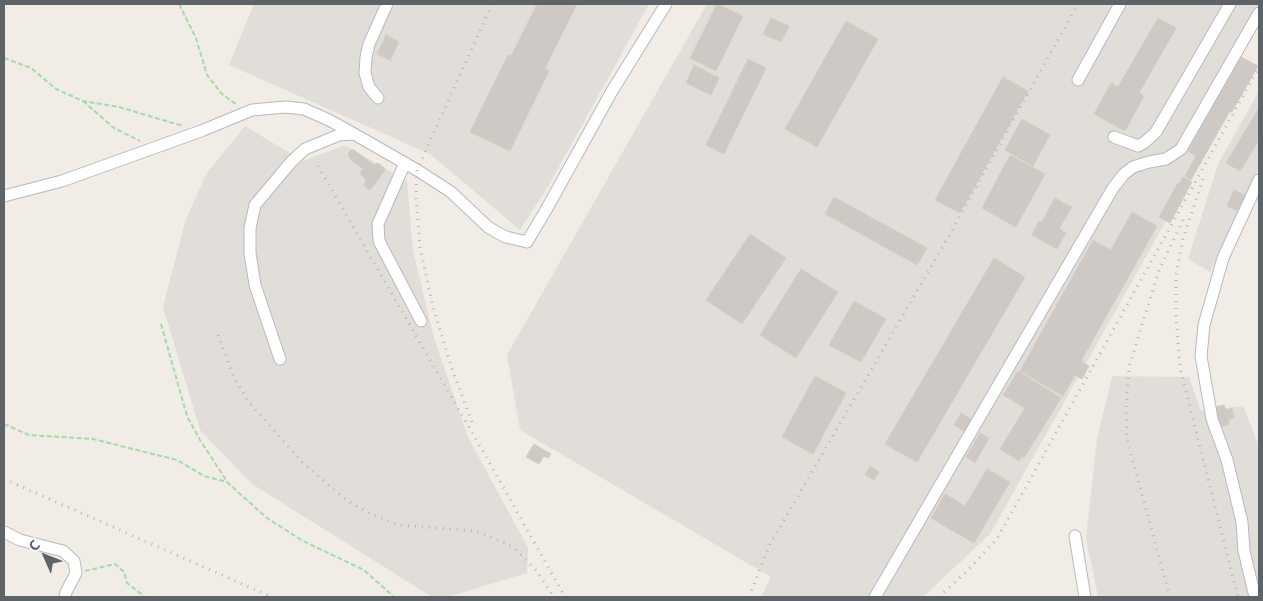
<!DOCTYPE html>
<meta charset="utf-8">
<style>
body{margin:0}
#map{position:relative;width:1263px;height:601px;overflow:hidden;background:#f1ece5;font-family:"Noto Sans",sans-serif}
canvas{display:block}
.frame{position:absolute;inset:0;border:5px solid #5d6367;pointer-events:none}
.north{position:absolute;left:20px;top:531px;width:50px;height:50px;-webkit-text-stroke:4px #fff;paint-order:stroke;rotate:314deg;font-size:14px;font-weight:700;line-height:20px;text-align:center;color:#5d6367}
.north::after{content:'';display:block;margin:auto;width:18px;height:22px;background:#5d6367;clip-path:polygon(50% 0,100% 100%,50% 72%,0 100%)}
</style>
<div id="map">
<canvas width="1263" height="601"></canvas>
<div class="frame"></div>
<div class="north">С</div>
</div>
<script>
const ctx = document.querySelector('canvas').getContext('2d');
ctx.lineJoin = 'round';
function fill(path, color) { ctx.fillStyle = color; ctx.fill(path, 'evenodd'); }
const toPath = rows => new Path2D(rows.map(r => 'M' + r).join(''));
function stroke(path, color, width, dash) { ctx.strokeStyle = color; ctx.lineWidth = width; ctx.lineCap = dash ? 'butt' : 'round'; ctx.setLineDash(dash || []); ctx.stroke(path); }
fill(toPath([
 [254,4,649,4,549,185,520,230,430,154,229,65],
 [707,4,1259,4,1232,55,1252,68,990,534,923,597,761,597,771,577,520,430,507,355],
 [1259,91,1259,169,1210,272,1188,259,1218,164],
 [245,126,303,161,345,145,407,181,413,251,435,341,468,437,528,548,527,573,448,597,432,597,252,484,200,430,163,307,185,222,206,174],
 [1112,376,1189,377,1201,411,1243,406,1259,446,1259,597,1098,597,1086,538,1097,439]
]), '#e1deda');
const building = toPath([
 [537,4,577,4,545,68,549,71,510,151,470,132,508,55,511,56,537,4],
 [717,4,743,16,716,71,690,58,717,4],
 [771,18,789,26,781,42,763,34,771,18],
 [1158,18,1176,28,1139,93,1144,96,1125,131,1094,114,1111,83,1118,87,1158,18],
 [846,21,878,39,817,147,785,129,846,21],
 [386,35,399,42,390,60,377,54,386,35],
 [1241,57,1258,66,1232,112,1230,111,1191,180,1185,176,1196,156,1188,151,1241,57],
 [748,59,766,68,724,154,706,145,748,59],
 [694,65,719,78,711,95,686,83,694,65],
 [1003,77,1028,91,960,213,935,200,1003,77],
 [1259,108,1259,140,1240,171,1226,163,1259,108],
 [1022,119,1050,135,1033,166,1005,150,1022,119],
 [351,150,354,150,374,165,378,163,383,167,385,170,371,189,368,189,364,185,366,179,361,175,360,173,363,169,350,159,348,154,351,150],
 [1010,155,1045,174,1016,227,982,208,1010,155],
 [1183,177,1192,182,1170,223,1159,217,1178,183,1179,184,1183,177],
 [1234,190,1245,195,1237,211,1227,206,1234,190],
 [834,197,927,248,917,265,825,214,834,197],
 [1055,198,1072,207,1059,229,1066,233,1057,249,1032,235,1039,221,1042,222,1055,198],
 [1132,212,1157,226,1081,361,1089,366,1082,379,1075,375,1063,396,1020,371,1093,240,1111,250,1132,212],
 [750,234,786,258,742,324,706,300,750,234],
 [994,258,1025,277,917,462,885,444,994,258],
 [801,269,838,292,796,358,760,335,801,269],
 [854,301,886,319,861,362,829,345,854,301],
 [1018,371,1061,398,1024,458,1022,456,1019,461,1000,449,1025,408,1003,395,1018,371],
 [815,376,846,393,813,454,782,437,815,376],
 [1224,405,1226,410,1232,408,1234,418,1228,420,1229,425,1219,427,1215,407,1224,405],
 [961,413,974,421,967,433,954,425,961,413],
 [980,433,989,438,975,463,966,457,980,433],
 [534,444,551,454,548,458,544,456,539,464,526,457,534,444],
 [870,466,879,472,874,480,865,475,870,466],
 [987,469,1010,482,974,543,931,518,945,494,965,506,987,469]
]);
fill(building, '#cec9c4');
stroke(building, '#d6cdc3', 1);
const minor = toPath([
 [1078,80,1120,4],
 [378,98,369,87,365,73,366,57,369,44,387,4],
 [1114,137,1138,146,1145,142,1156,132,1230,4],
 [405,163,378,224,379,241,421,321],
 [4,196,62,181,201,131,252,110,286,107,304,109,329,120,354,134,417,170,451,192,488,227,498,233,506,237,527,242,546,210,612,91,666,4],
 [280,359,255,285,250,253,250,228,255,205,291,162,305,149,339,135,354,134],
 [4,532,20,540,63,551,74,561,76,573,66,592,65,597],
 [1075,536,1085,597],
 [875,597,1113,188,1124,174,1133,167,1149,162,1166,159,1181,149,1259,13],
 [1255,597,1244,551,1242,522,1227,460,1212,419,1201,356,1204,325,1223,258,1259,180]
]);
stroke(minor, '#b6babd', 13);
stroke(toPath([
 [179,4,196,38,207,75,222,94,237,105],
 [4,58,31,68,56,89,83,101,119,107,183,126],
 [83,101,114,128,140,141],
 [161,324,187,416,200,440,228,483,267,518,303,541,364,570,394,597],
 [4,424,29,435,93,439,177,460,204,476,227,482],
 [85,571,115,564,124,572,127,583,145,597]
]), '#a2dda6', 2, [5, 2.5]);
stroke(minor, '#fff', 11);
stroke(toPath([
 [318,166,485,455,565,597],
 [1203,179,1183,239,1176,275,1176,316,1180,368,1238,597],
 [218,335,234,377,248,401,302,462,346,500,371,514,399,525,476,531,503,542,514,548,536,570,554,597],
 [472,422,453,372,433,307,420,247,416,198,417,170,492,4],
 [4,479,272,597],
 [749,597,769,546,946,241,1078,4],
 [939,597,969,569,997,539,1259,67],
 [1170,597,1127,440,1126,409,1129,367,1159,270,1184,218]
]), '#b5b6b7', 3, [1, 6]);
</script>
